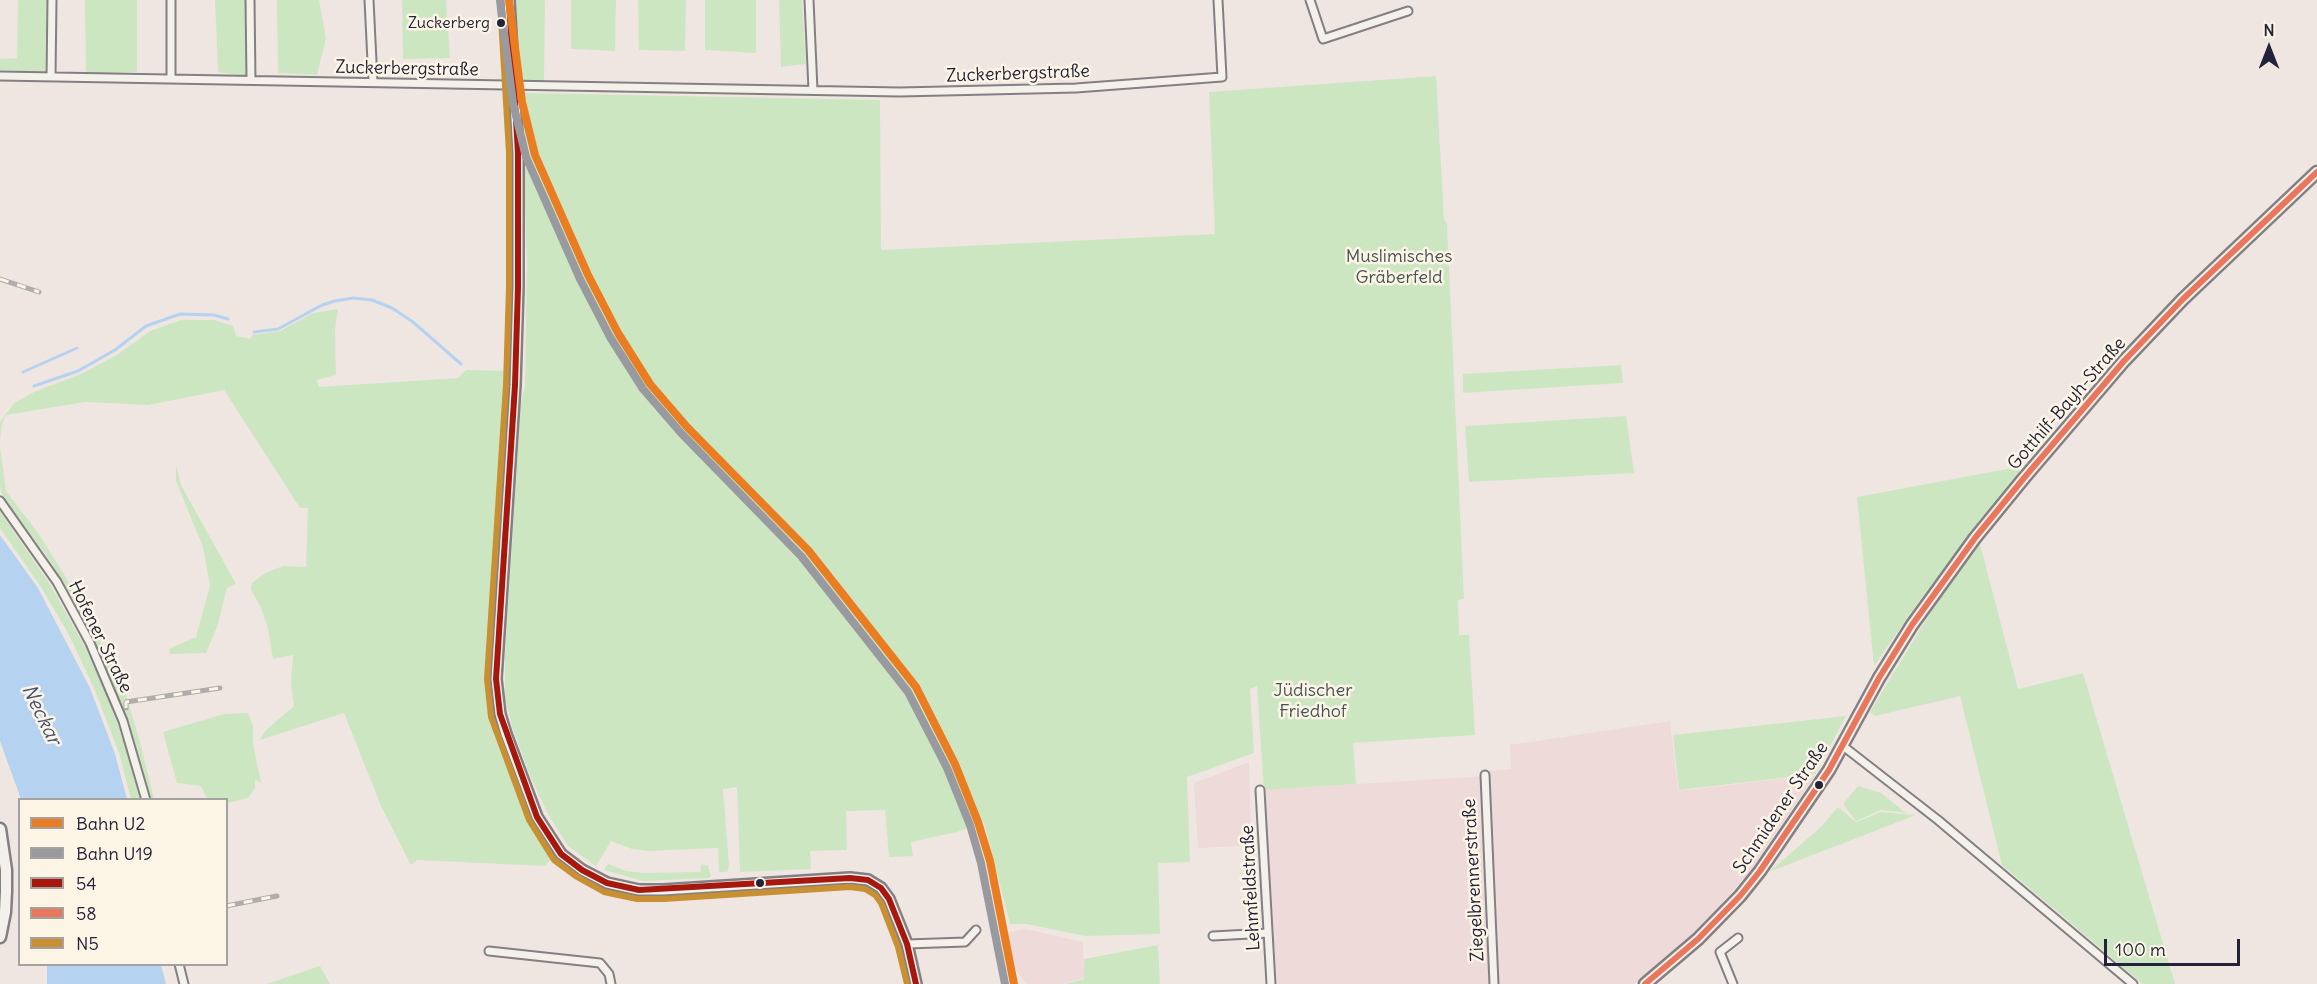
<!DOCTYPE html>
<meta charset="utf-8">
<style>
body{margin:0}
#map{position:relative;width:2317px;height:984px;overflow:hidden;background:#efe6e2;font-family:Delius,sans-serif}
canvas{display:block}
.legend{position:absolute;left:18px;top:798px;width:210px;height:168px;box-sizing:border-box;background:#fcf5e5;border:2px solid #a5a1a1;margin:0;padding:8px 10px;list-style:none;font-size:18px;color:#22223b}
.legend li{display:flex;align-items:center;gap:12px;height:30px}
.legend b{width:30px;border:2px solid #a5a1a1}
.north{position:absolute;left:2239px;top:18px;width:60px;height:60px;-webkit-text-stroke:4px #fcf5e5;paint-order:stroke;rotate:0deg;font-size:16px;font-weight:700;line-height:24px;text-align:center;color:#22223b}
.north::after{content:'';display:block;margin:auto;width:21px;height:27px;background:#22223b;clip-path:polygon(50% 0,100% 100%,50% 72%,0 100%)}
.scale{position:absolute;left:2104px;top:939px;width:136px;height:27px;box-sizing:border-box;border:3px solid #22223b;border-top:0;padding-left:8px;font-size:18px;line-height:21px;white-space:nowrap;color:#22223b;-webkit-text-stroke:4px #fcf5e5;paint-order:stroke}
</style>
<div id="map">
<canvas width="2317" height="984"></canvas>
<ul class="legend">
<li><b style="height:8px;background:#ea7d21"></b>Bahn U2</li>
<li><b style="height:8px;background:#9999a0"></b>Bahn U19</li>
<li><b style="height:8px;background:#a6180e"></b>54</li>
<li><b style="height:8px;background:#e9775e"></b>58</li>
<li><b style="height:8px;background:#c89033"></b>N5</li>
</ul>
<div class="north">N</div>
<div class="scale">100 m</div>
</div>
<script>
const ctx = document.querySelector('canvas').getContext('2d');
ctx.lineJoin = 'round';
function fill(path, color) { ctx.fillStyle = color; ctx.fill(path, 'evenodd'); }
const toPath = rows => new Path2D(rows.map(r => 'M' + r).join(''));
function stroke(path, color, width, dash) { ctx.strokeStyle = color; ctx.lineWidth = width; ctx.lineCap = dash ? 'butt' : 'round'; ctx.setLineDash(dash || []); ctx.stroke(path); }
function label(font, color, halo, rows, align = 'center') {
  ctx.font = font + ' Delius,sans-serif'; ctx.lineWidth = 5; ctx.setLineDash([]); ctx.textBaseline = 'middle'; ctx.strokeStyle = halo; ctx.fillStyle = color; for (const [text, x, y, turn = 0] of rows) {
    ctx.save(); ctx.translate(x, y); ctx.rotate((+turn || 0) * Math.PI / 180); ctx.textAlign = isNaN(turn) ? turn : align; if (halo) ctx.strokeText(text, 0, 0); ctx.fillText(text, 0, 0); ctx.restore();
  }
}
fill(toPath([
 [1670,721,1678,791,1815,775,1754,866,1719,907,1687,940,1634,984,1277,984,1264,790,1486,776,1486,771,1511,769,1510,745],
 [1249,762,1251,833,1238,834,1239,846,1198,848,1194,783],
 [1026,929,1083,942,1084,978,1063,984,1027,984,1007,960,1003,933]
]), '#eddad9');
fill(toPath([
 [18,0,47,0,45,72,0,70,0,59,17,58],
 [85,0,137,0,137,72,86,73],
 [215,0,246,0,248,77,218,72],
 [277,0,319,0,326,38,317,75,278,73],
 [402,0,446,0,450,58,403,59],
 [516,0,545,0,544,82,521,80],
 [571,0,616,0,615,51,571,49],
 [638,0,686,0,685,51,639,50],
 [705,0,756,0,756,53,705,50],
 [779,0,802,0,806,64,781,67],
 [1436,76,1444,219,1447,224,1462,557,1464,599,1458,600,1459,635,1469,635,1475,735,1353,743,1356,784,1264,790,1257,686,1250,689,1254,753,1187,777,1190,862,1158,863,1160,934,1085,936,1027,924,1010,924,984,822,957,832,911,842,913,856,889,857,885,810,846,811,847,850,810,851,811,869,740,872,737,787,723,789,729,864,728,871,726,872,719,872,718,848,648,851,632,849,611,841,596,866,568,846,548,814,531,778,513,730,505,698,505,656,521,403,525,386,527,262,521,109,524,93,880,100,881,250,1215,234,1209,92],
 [338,309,335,330,336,375,317,380,319,387,458,378,466,370,511,371,489,701,529,808,550,847,550,860,545,866,417,860,411,865,381,806,344,713,260,740,265,731,294,706,291,684,293,655,273,659,268,628,261,608,251,589,252,583,265,573,283,566,306,567,308,508,300,508,224,390,148,405,85,402,6,415,2,424,0,441,0,422,14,403,36,391,81,374,117,355,150,331,181,320,214,320,233,326,236,336,250,339,252,335,280,331,313,313],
 [1621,365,1623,383,1463,393,1463,374],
 [1626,416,1634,473,1469,482,1465,426],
 [0,447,6,491,38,533,77,595,116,673,119,672,139,738,154,799,151,799,126,717,97,646,72,598,48,558,2,495,0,486],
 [176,465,181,485,236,584,227,588,217,627,206,653,170,654,169,649,196,637,210,586,203,547,176,481],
 [2018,467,2020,471,1919,601,1874,666,1857,497],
 [0,511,51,586,84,645,108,697,127,751,140,799,131,799,119,753,94,688,69,635,41,587,0,528],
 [1980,544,2018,689,2083,673,2175,984,2143,984,2002,865,1960,696,1875,716,1870,712,1932,610],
 [248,713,253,726,253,744,261,783,255,780,255,788,248,798,227,803,226,800,211,799,206,797,201,786,177,783,163,732,224,714],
 [1846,716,1815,774,1679,790,1673,735],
 [1858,786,1881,793,1906,813,1881,810,1856,821,1843,804],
 [1838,807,1856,822,1881,812,1916,815,1769,872,1821,827],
 [608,864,626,871,644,873,701,872,701,864,708,866,711,876,709,878,644,881,604,870],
 [1158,945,1160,984,1065,984,1084,979,1084,959],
 [320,966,330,984,267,984]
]), '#cde6c2');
fill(toPath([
 [0,535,38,588,90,688,115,754,127,799,21,799,0,741],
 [47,965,161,965,166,984,47,984]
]), '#b6d2f1');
stroke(toPath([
 [254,332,278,329,322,305,335,301,353,298,372,300,392,308,413,322,461,364],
 [23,372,77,348],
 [34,386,78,371,115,350,146,326,180,314,214,315,228,319]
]), '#b6d2f1', 3);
const minor = toPath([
 [250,0,251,80],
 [369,0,373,82],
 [809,0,813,90],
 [1310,0,1323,39,1408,11],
 [0,76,900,92,1076,88,1222,77,1218,0],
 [51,77,52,0],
 [171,79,171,0],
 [0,501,57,582,90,643,123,721,146,800],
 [1843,746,1938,820,2133,984],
 [1485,775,1494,984],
 [1260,790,1271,984],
 [1213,936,1268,933],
 [907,944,965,942,976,930],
 [489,951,600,963,609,974,611,984],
 [179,964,184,984],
 [1733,984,1720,952,1738,938]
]);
const tertiary = toPath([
 [509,0,518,153,518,287,515,385,496,679,500,714,506,734,537,817,561,854,582,870,607,883,639,890,663,890,850,878,868,880,881,888,889,899,907,944,916,984]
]);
const secondary = toPath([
 [0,829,6,870,6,891,5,912,0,937],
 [1645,984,1698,939,1740,896,1760,871,1829,770,1879,678,1912,625,1975,538,2024,478,2124,361,2183,299,2317,172]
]);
stroke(minor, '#837f82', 11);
stroke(tertiary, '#837f82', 14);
stroke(secondary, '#837f82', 15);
stroke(minor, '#f4f0ea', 7);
stroke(tertiary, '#f4f0ea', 9);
stroke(secondary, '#f4f0ea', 10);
const rail = toPath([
 [0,279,39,292],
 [126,708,126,702,220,688],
 [226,906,277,896]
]);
stroke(rail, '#afacac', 5);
stroke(rail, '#fcf5e5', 3, [9]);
stroke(toPath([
 [509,0,518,153,518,287,515,385,496,679,500,714,537,817,561,854,582,870,607,883,639,890,850,878,868,880,881,888,889,899,907,944,916,984]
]), '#a6180e', 6);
stroke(toPath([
 [1645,984,1698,939,1740,896,1760,871,1829,770,1879,678,1912,625,1975,538,2024,478,2124,361,2183,299,2317,172]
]), '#e9775e', 6);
stroke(toPath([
 [500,1,509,153,509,287,506,385,487,679,491,717,529,820,554,860,577,877,604,892,637,899,664,899,850,887,865,889,875,895,881,903,898,947,907,984]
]), '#c89033', 6);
stroke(toPath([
 [509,0,522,102,535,155,588,275,618,333,650,384,687,427,808,550,916,687,955,764,978,822,990,861,1014,984]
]), '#ea7d21', 8);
stroke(toPath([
 [500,1,513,103,526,157,580,279,610,337,643,389,681,433,801,556,908,692,947,768,970,825,981,863,1005,984]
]), '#9999a0', 8);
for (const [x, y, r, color] of [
 [501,23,5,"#22223b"],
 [1819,785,5,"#22223b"],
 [760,883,5,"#22223b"]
]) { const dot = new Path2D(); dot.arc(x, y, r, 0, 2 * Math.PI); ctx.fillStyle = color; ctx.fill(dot); stroke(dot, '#fcf5e5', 2); }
label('16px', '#22223b', '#fcf5e5', [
 ["Zuckerberg",490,23]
], 'right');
label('18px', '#22223b', '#fcf5e5', [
 ["Zuckerbergstraße",407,69,1],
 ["Zuckerbergstraße",1018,74,-2],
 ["Gotthilf-Bayh-Straße",2067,404,-49],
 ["Hofener Straße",100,637,64],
 ["Schmidener Straße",1781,808,-56],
 ["Ziegelbrennerstraße",1474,880,-93],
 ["Lehmfeldstraße",1251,888,-93]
]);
label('18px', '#465356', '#fcf5e5', [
 ["Muslimisches",1399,257],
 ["Gräberfeld",1399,278],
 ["Jüdischer",1313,691],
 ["Friedhof",1313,712]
]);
label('italic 20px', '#475474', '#fcf5e5', [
 ["Neckar",41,715,64]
]);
</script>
